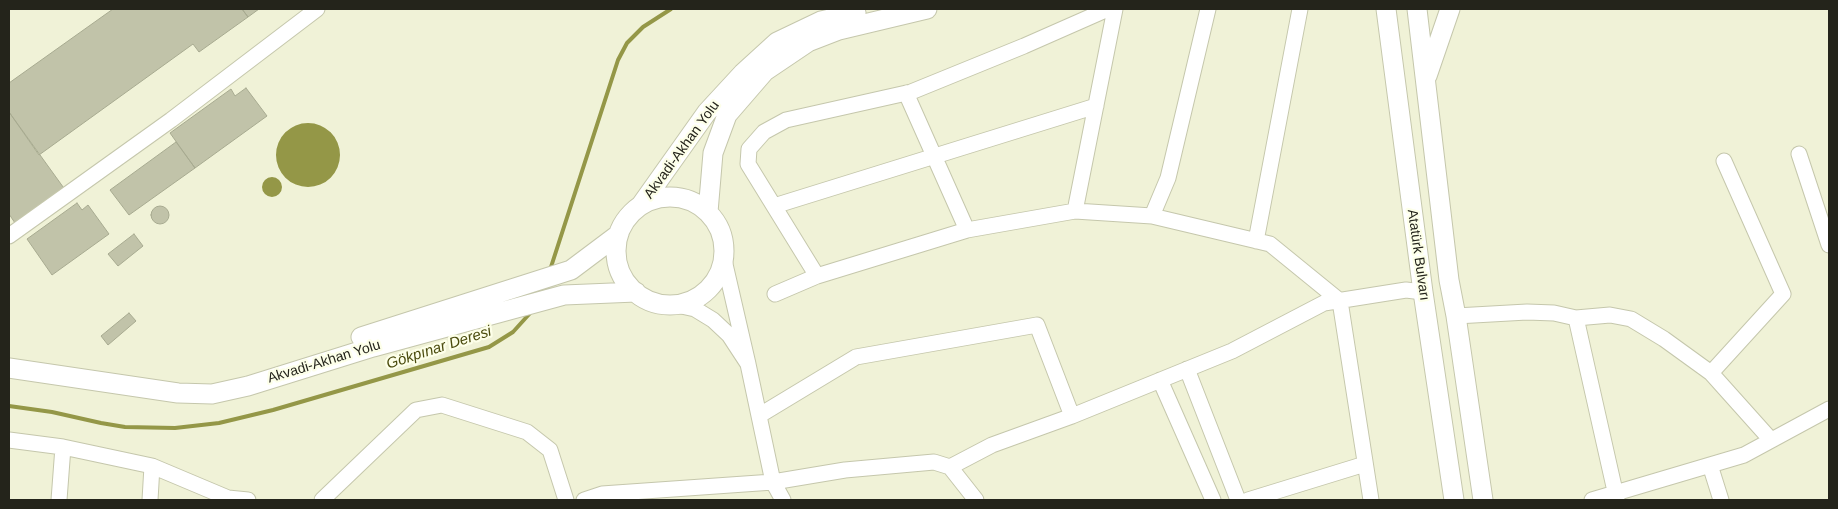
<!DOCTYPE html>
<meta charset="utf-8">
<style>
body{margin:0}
#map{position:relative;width:1838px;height:509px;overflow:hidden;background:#f0f2d7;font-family:Helvetica,sans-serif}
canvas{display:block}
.frame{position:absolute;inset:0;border:10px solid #24241b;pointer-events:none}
</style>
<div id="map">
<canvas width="1838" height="509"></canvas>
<div class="frame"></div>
</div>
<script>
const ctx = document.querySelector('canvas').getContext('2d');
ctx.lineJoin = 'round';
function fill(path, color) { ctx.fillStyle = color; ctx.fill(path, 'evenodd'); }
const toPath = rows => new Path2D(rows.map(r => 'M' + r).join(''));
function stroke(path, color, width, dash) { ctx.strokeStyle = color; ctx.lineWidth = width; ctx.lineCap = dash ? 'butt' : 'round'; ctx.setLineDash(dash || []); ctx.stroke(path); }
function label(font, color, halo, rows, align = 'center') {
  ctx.font = font + ' Helvetica,sans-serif'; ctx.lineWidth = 4.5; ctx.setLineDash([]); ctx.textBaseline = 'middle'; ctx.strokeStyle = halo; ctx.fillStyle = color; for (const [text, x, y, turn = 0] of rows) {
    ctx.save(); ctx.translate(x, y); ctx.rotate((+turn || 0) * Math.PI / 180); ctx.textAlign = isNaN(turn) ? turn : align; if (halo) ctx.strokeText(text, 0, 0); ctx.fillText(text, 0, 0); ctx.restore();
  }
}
fill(toPath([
 '276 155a32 32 0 1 1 64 0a32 32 0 1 1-64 0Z',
 '262 187a10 10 0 1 1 20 0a10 10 0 1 1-20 0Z'
]), '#949747');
stroke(toPath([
 [550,270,618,60,627,43,643,27,671,9],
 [9,406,52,412,101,423,125,427,175,428,219,423,273,410,489,347,513,332,532,311]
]), '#949747', 4);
const building = toPath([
 [113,9,242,9,248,17,199,52,193,44,39,155,9,112,9,83,113,9],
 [242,9,259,9,248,17,242,9],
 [246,88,267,116,195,168,170,133,231,89,235,96,246,88],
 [9,112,66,191,17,226,9,214,9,112],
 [176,142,195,168,129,215,110,190,176,142],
 [77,203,82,210,88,205,109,234,52,275,27,239,77,203],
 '151 215a9 9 0 1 1 18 0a9 9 0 1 1-18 0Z',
 [134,234,143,246,118,266,108,254,134,234],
 [129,313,136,321,108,345,101,336,129,313]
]);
fill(building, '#c1c3a9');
stroke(building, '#a7aa90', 1);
const minor = toPath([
 [906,93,967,230],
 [1799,154,1829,245],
 [774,206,1096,106],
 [1075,211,1115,9],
 [1152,216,1168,178,1208,9],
 [9,236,171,120,317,9],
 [1256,241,1300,9],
 [817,276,748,164,749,149,764,132,786,120,911,92,1024,46,1108,9],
 [775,294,817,276,967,230,1075,211,1152,216,1270,244,1340,301,1371,500],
 [677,305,695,309,713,320,729,335,748,364,724,260],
 [1456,316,1527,312,1554,313,1576,318,1610,315,1631,319,1664,339,1711,373,1771,440],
 [1576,318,1617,500],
 [748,364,773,482,783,500],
 [1187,369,1238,500],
 [1711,373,1783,294,1724,161],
 [1160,380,1213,500],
 [760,415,856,357,1037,325,1072,416],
 [9,440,63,447,152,466,228,498,248,500],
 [1710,465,1721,500],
 [950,467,976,500],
 [59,500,63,447],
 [150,500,152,466],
 [322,500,416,410,442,405,527,432,550,450,566,500],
 [584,500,602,494,773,482,845,470,934,462,950,467,992,445,1072,416,1232,351,1324,303,1406,290,1423,292],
 [1248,500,1365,464],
 [1592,500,1744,455,1829,409]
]);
const major = toPath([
 [1386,9,1423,292,1454,500],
 [1417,9,1449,280,1456,316,1483,500],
 [1427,76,1450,9],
 '616 251a54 54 0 1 1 108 0a54 54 0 1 1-108 0Z',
 [641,205,707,112,743,73,777,42,821,21,856,13],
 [708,212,713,153,727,115,765,71,808,42,839,30,927,9],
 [361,337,571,270,619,234],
 [9,368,178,393,212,394,248,386,373,347,564,295,636,292]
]);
stroke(minor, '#c5c7ac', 17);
stroke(major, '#c5c7ac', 21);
stroke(minor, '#fff', 15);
stroke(major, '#fff', 19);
label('14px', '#24241b', '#fdffe9', [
 ["Akvadi-Akhan Yolu",682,150,-54],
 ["Atatürk Bulvarı",1418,255,82],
 ["Akvadi-Akhan Yolu",324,362,-17]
]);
label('italic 15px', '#4a4b0d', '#fdffe9', [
 ["Gökpınar Deresi",439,348,-18]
]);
</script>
